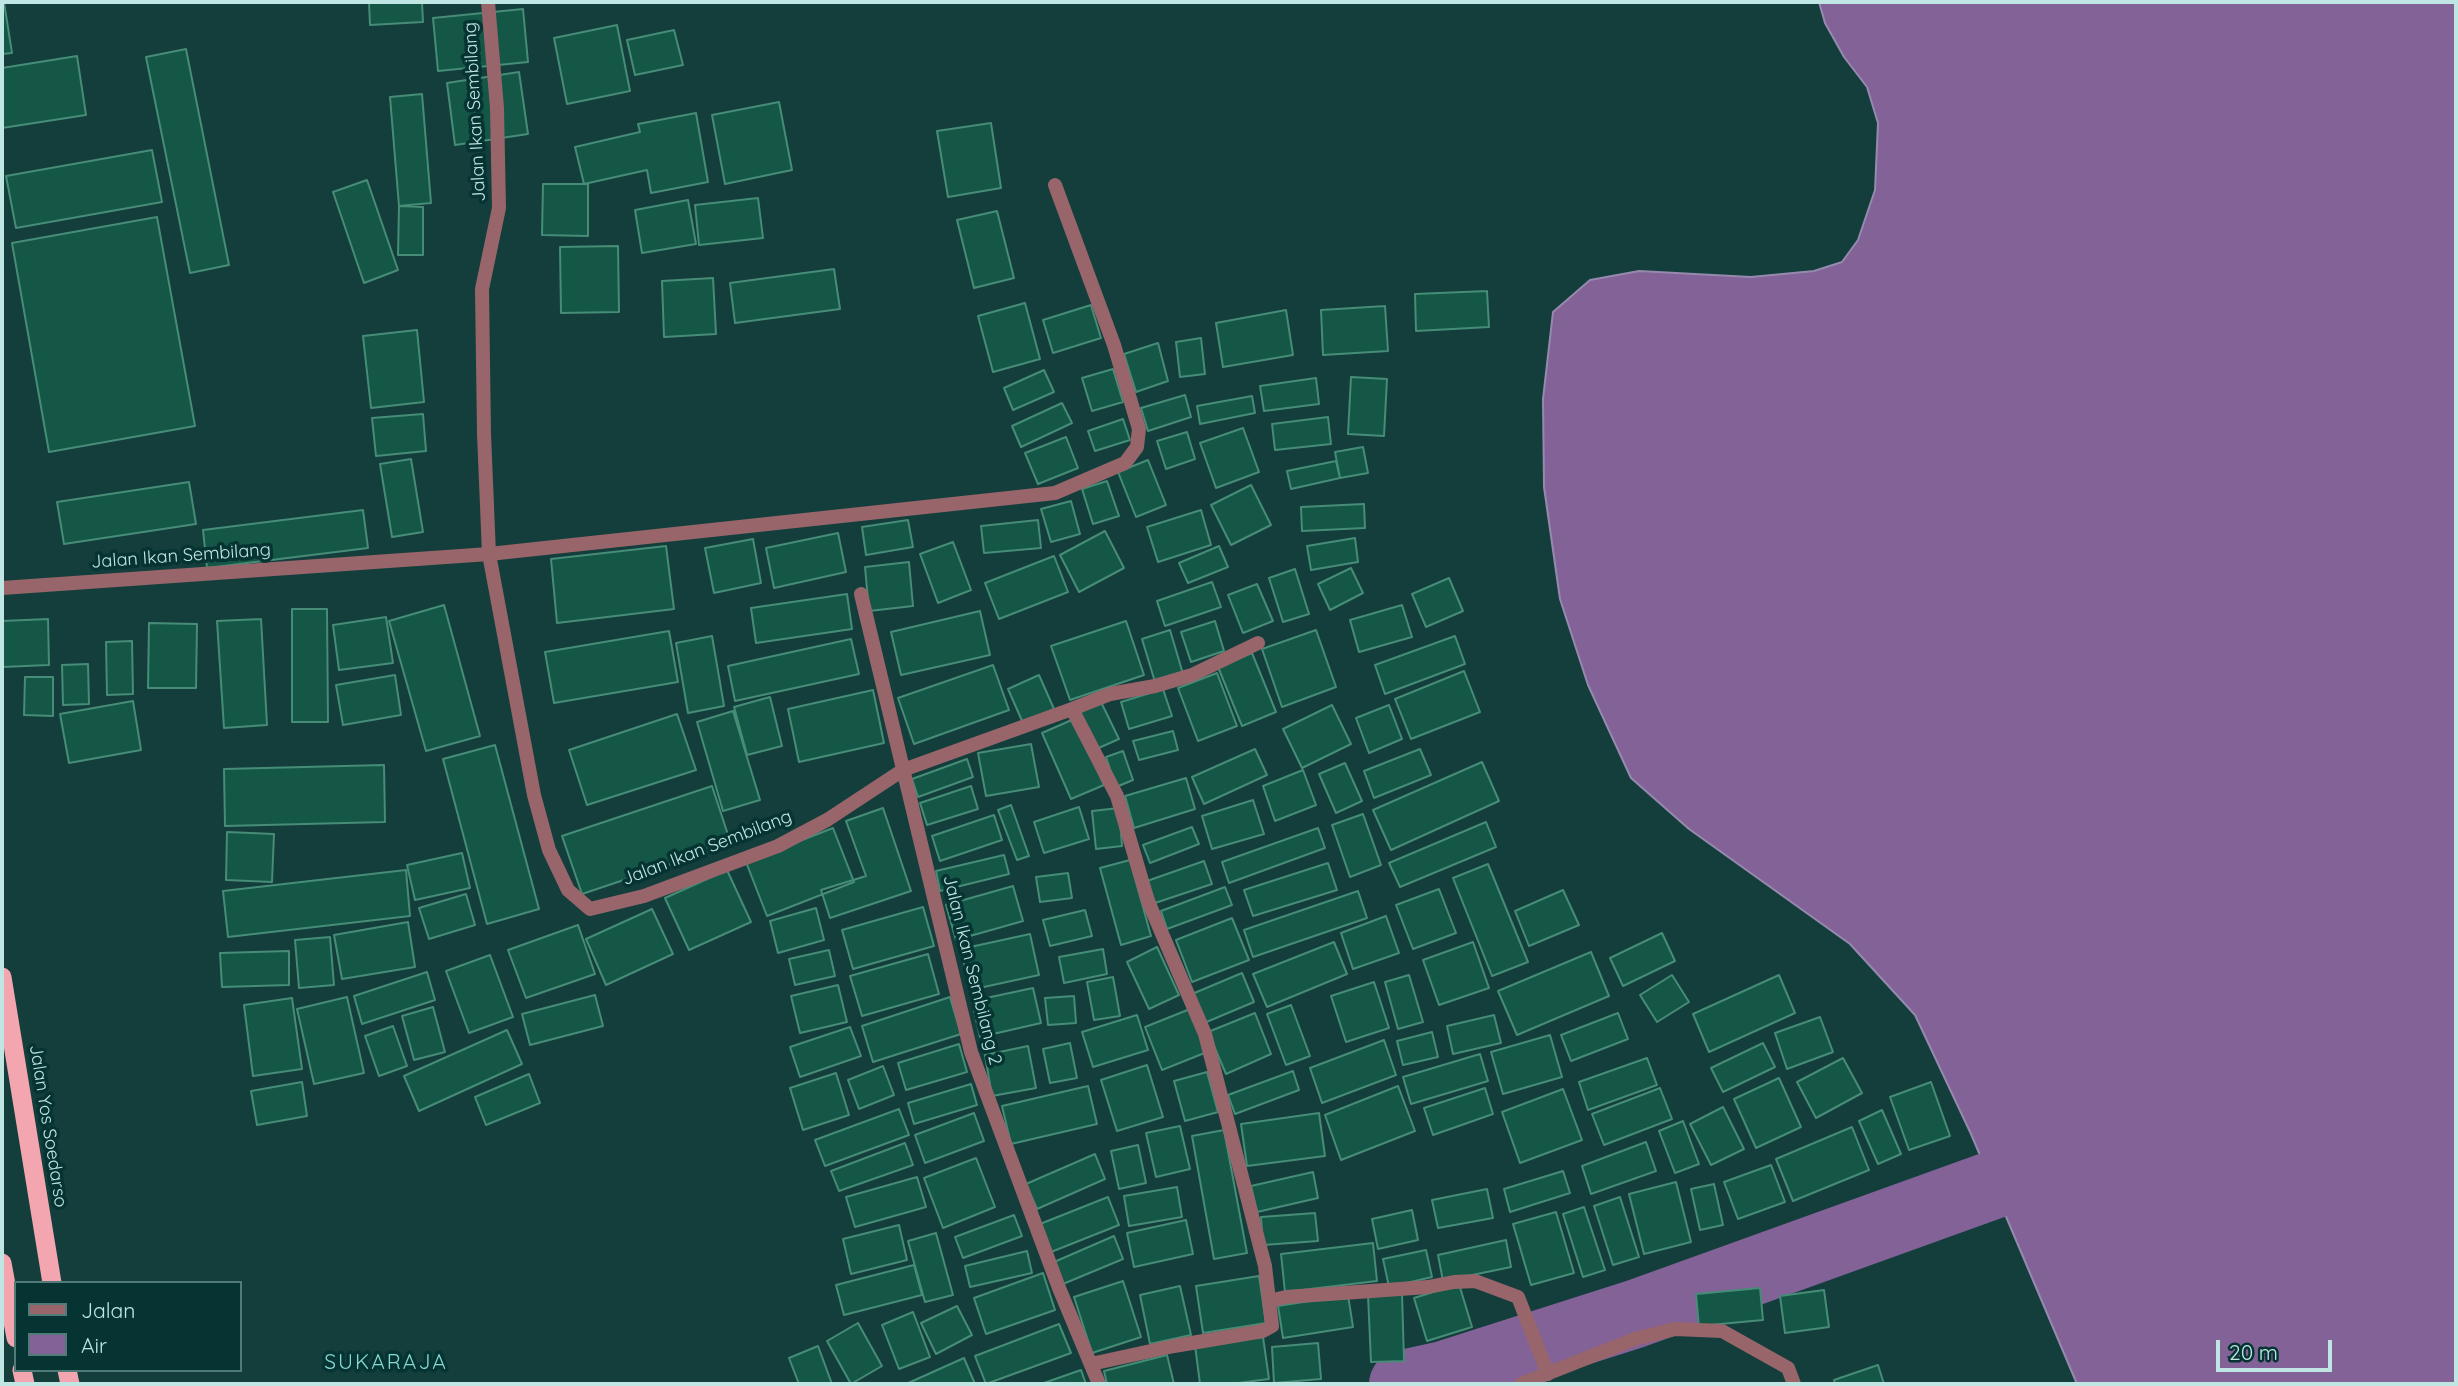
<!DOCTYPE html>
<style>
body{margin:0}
#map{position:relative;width:2458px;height:1386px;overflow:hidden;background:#133e3c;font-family:Quicksand,sans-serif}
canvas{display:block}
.frame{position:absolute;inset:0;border:4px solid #c0e6e3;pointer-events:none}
.legend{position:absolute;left:14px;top:1281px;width:228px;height:91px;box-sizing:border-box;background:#053432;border:2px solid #507b79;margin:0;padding:9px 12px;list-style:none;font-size:21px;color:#c0e6e3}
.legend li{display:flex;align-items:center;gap:14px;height:35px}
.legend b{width:35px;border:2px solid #507b79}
.scale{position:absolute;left:2216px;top:1340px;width:116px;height:32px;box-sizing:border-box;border:4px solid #c0e6e3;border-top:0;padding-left:9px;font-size:21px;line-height:24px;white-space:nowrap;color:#c0e6e3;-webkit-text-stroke:5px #053432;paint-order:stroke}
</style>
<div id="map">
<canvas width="2458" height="1386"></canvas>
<div class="frame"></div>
<ul class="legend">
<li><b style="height:9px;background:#98656b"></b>Jalan</li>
<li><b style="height:19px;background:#836298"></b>Air</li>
</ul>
<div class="scale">20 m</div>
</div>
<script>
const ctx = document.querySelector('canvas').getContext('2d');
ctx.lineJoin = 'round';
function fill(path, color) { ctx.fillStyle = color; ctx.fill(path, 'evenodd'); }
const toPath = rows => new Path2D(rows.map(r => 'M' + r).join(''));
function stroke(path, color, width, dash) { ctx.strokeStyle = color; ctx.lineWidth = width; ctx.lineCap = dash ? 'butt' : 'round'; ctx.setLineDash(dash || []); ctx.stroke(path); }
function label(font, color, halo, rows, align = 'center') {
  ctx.font = font + ' Quicksand,sans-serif'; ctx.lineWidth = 7; ctx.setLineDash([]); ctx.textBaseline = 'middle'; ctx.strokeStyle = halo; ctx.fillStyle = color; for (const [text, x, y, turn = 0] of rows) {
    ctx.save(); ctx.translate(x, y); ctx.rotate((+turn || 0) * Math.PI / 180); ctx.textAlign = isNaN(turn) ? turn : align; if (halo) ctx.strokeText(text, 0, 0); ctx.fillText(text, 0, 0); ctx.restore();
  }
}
const water = toPath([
 [1819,2,2456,2,2456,1384,2077,1384,1971,1134,1915,1015,1850,944,1689,829,1631,778,1588,685,1560,599,1544,487,1543,399,1553,312,1590,280,1639,271,1751,277,1814,271,1842,262,1858,240,1875,190,1878,123,1867,87,1844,57,1825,23,1819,2]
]);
fill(water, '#836298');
stroke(water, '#958aae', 2);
stroke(toPath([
 [1403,1384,1444,1375,1635,1314,1993,1185]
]), '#836298', 68);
const building = toPath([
 [2,2,4,2,12,53,2,54,2,2],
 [369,2,422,2,423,22,370,25,369,2],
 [523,9,528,62,438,71,433,18,523,9],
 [617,25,630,91,567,104,554,38,617,25],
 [674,30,683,65,635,75,627,40,674,30],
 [186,49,229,265,190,273,146,57,186,49],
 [77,56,86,115,2,128,2,68,77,56],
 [519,72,528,134,455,145,447,83,519,72],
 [422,94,431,203,399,206,390,97,422,94],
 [779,102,792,170,725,184,712,115,779,102],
 [696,113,708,182,651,193,647,170,584,184,575,147,640,132,638,124,696,113],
 [991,123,1001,188,948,197,937,131,991,123],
 [152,150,162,202,16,228,6,176,152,150],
 [367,180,398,270,364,283,333,192,367,180],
 [543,184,588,184,588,236,542,235,543,184],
 [758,198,763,238,699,245,695,205,758,198],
 [688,200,696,244,642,253,635,210,688,200],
 [399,206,423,207,423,255,398,255,399,206],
 [997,211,1014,278,974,288,957,220,997,211],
 [157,217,195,426,49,452,12,243,157,217],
 [618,246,619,312,561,313,560,247,618,246],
 [834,269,840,309,735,323,730,283,834,269],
 [713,278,716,334,664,337,662,281,713,278],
 [1487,291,1489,327,1416,331,1415,294,1487,291],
 [1025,303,1040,359,993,372,978,316,1025,303],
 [1091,305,1101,338,1053,353,1043,320,1091,305],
 [1385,306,1388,351,1323,355,1321,310,1385,306],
 [1286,310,1293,355,1223,367,1216,323,1286,310],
 [417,330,424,402,371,408,363,336,417,330],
 [1201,338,1205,374,1180,377,1176,342,1201,338],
 [1158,343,1168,381,1136,392,1124,354,1158,343],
 [1113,369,1123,402,1092,411,1082,378,1113,369],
 [1044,370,1054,392,1013,410,1004,388,1044,370],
 [1351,377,1387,379,1384,436,1348,434,1351,377],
 [1316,378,1319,404,1264,411,1260,386,1316,378],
 [1185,395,1191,417,1148,431,1141,408,1185,395],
 [1252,396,1255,413,1200,424,1197,406,1252,396],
 [1062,403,1072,423,1021,447,1012,426,1062,403],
 [423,414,426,451,376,456,372,418,423,414],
 [1328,417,1331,444,1275,450,1272,424,1328,417],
 [1123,419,1130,440,1095,451,1088,431,1123,419],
 [1243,428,1259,472,1216,488,1200,443,1243,428],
 [1187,432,1195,459,1166,469,1157,441,1187,432],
 [1066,437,1078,468,1038,484,1025,453,1066,437],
 [1363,447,1368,473,1340,478,1335,452,1363,447],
 [411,459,423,532,392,537,380,464,411,459],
 [1148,460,1166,505,1136,517,1118,472,1148,460],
 [1336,461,1340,478,1291,489,1287,471,1336,461],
 [1107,481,1119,516,1093,524,1082,489,1107,481],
 [189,482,196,524,64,544,57,502,189,482],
 [1251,485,1271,525,1231,545,1211,505,1251,485],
 [1071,501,1080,534,1051,542,1041,509,1071,501],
 [1364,504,1365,528,1302,531,1301,507,1364,504],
 [363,510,368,548,207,568,203,530,363,510],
 [1201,510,1211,545,1158,562,1147,527,1201,510],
 [908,520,913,547,866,555,862,527,908,520],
 [1038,520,1041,548,984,553,981,526,1038,520],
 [1105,531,1124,568,1079,592,1060,555,1105,531],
 [838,533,846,572,774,588,766,548,838,533],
 [1355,538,1358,562,1311,570,1307,546,1355,538],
 [753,539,761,583,714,593,705,548,753,539],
 [953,542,971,590,938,603,920,554,953,542],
 [666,546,674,609,557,623,551,559,666,546],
 [1219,546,1228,567,1188,583,1179,563,1219,546],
 [1054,556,1068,592,999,619,985,583,1054,556],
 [909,562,913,606,869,611,865,567,909,562],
 [1351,568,1363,593,1330,610,1318,584,1351,568],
 [1295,569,1309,614,1283,622,1269,578,1295,569],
 [1449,578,1463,611,1426,627,1412,594,1449,578],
 [1212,582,1221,607,1165,626,1157,601,1212,582],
 [1257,584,1273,621,1243,633,1228,595,1257,584],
 [847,594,852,629,756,643,751,608,847,594],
 [444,605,480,736,426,751,389,621,444,605],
 [1402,605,1412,637,1359,652,1350,620,1402,605],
 [292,609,327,609,328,722,292,722,292,609],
 [980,611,990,655,901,675,891,632,980,611],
 [386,617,393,663,339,670,333,625,386,617],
 [48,619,49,665,2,667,2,621,48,619],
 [261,619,267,725,224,728,217,621,261,619],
 [1126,621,1144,675,1070,700,1051,646,1126,621],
 [1215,621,1224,651,1191,662,1181,632,1215,621],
 [149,623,197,624,196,688,148,688,149,623],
 [1170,630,1183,674,1155,682,1142,639,1170,630],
 [1316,630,1336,687,1282,707,1262,649,1316,630],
 [669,631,678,682,554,703,545,652,669,631],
 [712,636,724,706,688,713,676,643,712,636],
 [1455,636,1465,664,1385,694,1375,665,1455,636],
 [851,639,859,674,735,701,728,666,851,639],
 [132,641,133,694,107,695,106,642,132,641],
 [1252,653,1276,712,1242,726,1218,667,1252,653],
 [88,664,89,704,63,705,62,665,88,664],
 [993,665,1009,710,914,744,898,698,993,665],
 [1464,671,1480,712,1411,739,1395,699,1464,671],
 [1217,673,1237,726,1198,741,1178,688,1217,673],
 [395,675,401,715,343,725,336,685,395,675],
 [1039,675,1054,709,1023,723,1008,689,1039,675],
 [25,677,53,677,53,716,24,715,25,677],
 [1163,689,1172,716,1129,729,1121,702,1163,689],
 [873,690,884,743,799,762,788,709,873,690],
 [770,697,782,746,747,755,734,707,770,697],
 [133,701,141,750,69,763,60,714,133,701],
 [1101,702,1119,739,1094,750,1077,714,1101,702],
 [1332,705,1351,744,1302,768,1283,729,1332,705],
 [1389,705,1402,739,1369,753,1356,718,1389,705],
 [733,711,760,800,723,811,697,722,733,711],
 [677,714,696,770,587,805,569,750,677,714],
 [1074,719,1104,785,1071,799,1042,733,1074,719],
 [1173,731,1178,750,1139,760,1133,741,1173,731],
 [1031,744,1039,787,986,796,978,753,1031,744],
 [495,745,539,909,487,924,443,759,495,745],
 [1255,749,1267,775,1204,804,1192,777,1255,749],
 [1420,749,1431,775,1374,798,1364,771,1420,749],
 [1123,751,1133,780,1116,787,1106,757,1123,751],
 [967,759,973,777,918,797,912,779,967,759],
 [1482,762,1499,801,1391,850,1373,810,1482,762],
 [1345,763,1362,801,1336,813,1319,774,1345,763],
 [384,765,385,822,225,826,224,769,384,765],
 [1303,770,1316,805,1275,821,1263,786,1303,770],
 [1186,778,1195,809,1134,828,1125,796,1186,778],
 [712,786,731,844,582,894,562,836,712,786],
 [971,786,978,809,927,825,920,803,971,786],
 [1253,800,1264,834,1212,849,1202,816,1253,800],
 [1011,805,1029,856,1017,860,998,810,1011,805],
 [1079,807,1089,839,1044,853,1034,822,1079,807],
 [883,808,911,891,830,918,821,890,866,876,846,821,883,808],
 [1119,808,1122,846,1096,849,1092,811,1119,808],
 [1363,814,1381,865,1350,877,1332,825,1363,814],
 [994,815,1002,840,940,861,932,836,994,815],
 [1486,822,1496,847,1400,887,1389,863,1486,822],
 [1192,827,1199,844,1150,863,1143,845,1192,827],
 [833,828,854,882,767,916,746,862,833,828],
 [1318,828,1325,848,1229,883,1222,862,1318,828],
 [227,832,274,834,272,882,226,880,227,832],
 [462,853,470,888,415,900,407,865,462,853],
 [1004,855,1009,874,940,891,936,871,1004,855],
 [1130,860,1151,936,1121,945,1100,868,1130,860],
 [1204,861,1212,884,1155,903,1147,881,1204,861],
 [1328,863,1337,890,1253,916,1244,890,1328,863],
 [1488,864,1528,962,1492,976,1453,878,1488,864],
 [406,870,410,916,228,937,223,891,406,870],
 [727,870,751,922,689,950,665,898,727,870],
 [1068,873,1072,898,1040,902,1036,877,1068,873],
 [1013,886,1023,921,956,940,946,905,1013,886],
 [1225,887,1232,905,1167,929,1161,911,1225,887],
 [1439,889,1456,933,1413,949,1396,905,1439,889],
 [1563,890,1579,925,1529,946,1515,911,1563,890],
 [1358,891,1367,918,1253,957,1244,930,1358,891],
 [466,894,475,925,429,939,419,908,466,894],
 [923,907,934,946,853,969,842,930,923,907],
 [816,908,824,940,778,953,770,921,816,908],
 [652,909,673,954,606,985,586,939,652,909],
 [1085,910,1092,936,1050,946,1043,920,1085,910],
 [1386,916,1399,953,1353,969,1341,933,1386,916],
 [1232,918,1249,960,1192,982,1176,940,1232,918],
 [408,922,415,967,342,979,334,935,408,922],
 [578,925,595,974,526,998,508,950,578,925],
 [1662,933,1675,961,1623,986,1610,958,1662,933],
 [1030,934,1039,975,970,990,961,949,1030,934],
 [330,937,334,985,299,988,295,940,330,937],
 [1334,942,1347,974,1267,1007,1253,974,1334,942],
 [1473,942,1489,988,1439,1005,1423,960,1473,942],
 [1157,947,1179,995,1149,1009,1127,962,1157,947],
 [1103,949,1107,974,1064,983,1059,957,1103,949],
 [829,950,835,976,795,985,789,959,829,950],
 [289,951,289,985,222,987,220,953,289,951],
 [1591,952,1609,996,1517,1035,1498,991,1591,952],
 [928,954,939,994,862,1016,850,976,928,954],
 [490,955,513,1017,469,1033,446,971,490,955],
 [427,972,435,1000,362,1024,354,996,427,972],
 [1242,973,1254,1002,1204,1023,1192,994,1242,973],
 [1409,975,1423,1022,1398,1029,1385,982,1409,975],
 [1672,975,1689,1002,1657,1022,1640,995,1672,975],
 [1779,975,1795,1013,1709,1052,1693,1014,1779,975],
 [1113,977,1120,1016,1094,1020,1087,982,1113,977],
 [1374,982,1389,1028,1346,1042,1331,996,1374,982],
 [838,985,847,1022,800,1033,791,996,838,985],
 [1033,988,1041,1023,980,1037,972,1001,1033,988],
 [595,995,603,1026,530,1045,522,1014,595,995],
 [1074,996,1076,1023,1048,1025,1045,998,1074,996],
 [347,997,364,1073,314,1084,297,1009,347,997],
 [950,997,961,1034,873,1062,862,1026,950,997],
 [292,998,302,1069,253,1076,244,1005,292,998],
 [1291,1005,1310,1056,1286,1065,1267,1014,1291,1005],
 [433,1007,445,1052,414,1060,402,1016,433,1007],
 [1190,1009,1207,1052,1162,1070,1145,1027,1190,1009],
 [1255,1013,1271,1054,1226,1074,1208,1032,1255,1013],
 [1618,1013,1628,1039,1571,1061,1561,1035,1618,1013],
 [1137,1015,1148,1050,1093,1067,1082,1032,1137,1015],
 [1494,1015,1501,1043,1453,1054,1447,1026,1494,1015],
 [1820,1017,1833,1052,1787,1069,1775,1033,1820,1017],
 [393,1026,407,1066,379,1076,365,1036,393,1026],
 [850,1027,861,1056,800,1077,790,1047,850,1027],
 [507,1030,522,1064,419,1111,404,1076,507,1030],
 [1432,1032,1438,1057,1403,1065,1397,1041,1432,1032],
 [1550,1035,1562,1077,1503,1094,1491,1052,1550,1035],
 [1384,1040,1396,1075,1322,1103,1310,1068,1384,1040],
 [1070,1043,1077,1078,1050,1083,1043,1049,1070,1043],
 [1763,1043,1775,1067,1723,1092,1711,1068,1763,1043],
 [959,1044,967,1072,906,1090,898,1063,959,1044],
 [1028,1046,1036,1088,992,1096,985,1055,1028,1046],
 [1480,1054,1488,1081,1411,1104,1403,1077,1480,1054],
 [1647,1058,1657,1085,1588,1110,1579,1082,1647,1058],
 [1843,1058,1862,1093,1816,1118,1797,1082,1843,1058],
 [1147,1065,1163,1117,1117,1131,1101,1080,1147,1065],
 [883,1066,894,1095,859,1109,848,1080,883,1066],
 [1293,1071,1299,1090,1235,1114,1228,1095,1293,1071],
 [1207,1072,1218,1112,1185,1121,1174,1081,1207,1072],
 [836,1073,849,1115,803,1130,790,1088,836,1073],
 [529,1074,540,1103,486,1125,475,1097,529,1074],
 [1779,1078,1801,1127,1756,1148,1734,1099,1779,1078],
 [302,1082,307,1116,257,1125,251,1091,302,1082],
 [1931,1082,1950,1136,1909,1150,1890,1097,1931,1082],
 [971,1084,977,1105,914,1124,908,1103,971,1084],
 [1088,1086,1097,1124,1011,1144,1002,1106,1088,1086],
 [1398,1086,1415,1131,1341,1160,1325,1115,1398,1086],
 [1485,1088,1493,1114,1433,1135,1424,1108,1485,1088],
 [1660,1088,1672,1119,1604,1145,1592,1114,1660,1088],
 [1563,1089,1582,1140,1520,1163,1502,1112,1563,1089],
 [1723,1107,1744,1149,1711,1165,1690,1124,1723,1107],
 [899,1109,909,1135,825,1166,815,1140,899,1109],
 [1882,1110,1901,1154,1878,1164,1859,1121,1882,1110],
 [974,1113,984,1141,925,1163,915,1135,974,1113],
 [1319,1113,1325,1156,1247,1166,1241,1124,1319,1113],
 [1683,1121,1699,1164,1675,1173,1659,1131,1683,1121],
 [1180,1126,1190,1169,1156,1177,1146,1133,1180,1126],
 [1852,1127,1869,1170,1793,1201,1776,1159,1852,1127],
 [1224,1130,1247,1253,1214,1259,1192,1136,1224,1130],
 [1646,1142,1656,1171,1591,1194,1582,1166,1646,1142],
 [905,1143,913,1165,839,1191,831,1171,905,1143],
 [1138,1145,1146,1183,1119,1189,1111,1151,1138,1145],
 [1095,1154,1105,1179,1037,1209,1026,1184,1095,1154],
 [976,1158,995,1207,943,1228,924,1178,976,1158],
 [1771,1165,1785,1202,1738,1219,1724,1182,1771,1165],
 [1563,1171,1570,1193,1510,1212,1504,1189,1563,1171],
 [1313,1172,1318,1198,1257,1212,1251,1186,1313,1172],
 [917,1177,926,1207,855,1227,846,1197,917,1177],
 [1676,1182,1691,1242,1644,1254,1629,1194,1676,1182],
 [1714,1184,1723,1225,1700,1230,1691,1189,1714,1184],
 [1177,1187,1182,1217,1129,1226,1124,1196,1177,1187],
 [1487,1189,1493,1218,1438,1228,1432,1200,1487,1189],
 [1108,1197,1119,1225,1051,1252,1040,1224,1108,1197],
 [1620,1197,1639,1257,1613,1265,1594,1206,1620,1197],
 [1584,1207,1605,1270,1583,1277,1563,1214,1584,1207],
 [1412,1210,1418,1240,1378,1249,1372,1219,1412,1210],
 [1556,1212,1574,1273,1531,1285,1513,1224,1556,1212],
 [1315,1213,1318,1241,1263,1245,1261,1217,1315,1213],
 [1014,1215,1022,1236,963,1258,955,1237,1014,1215],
 [1186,1220,1193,1254,1134,1267,1127,1233,1186,1220],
 [899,1225,907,1260,851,1274,843,1239,899,1225],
 [936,1233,953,1295,925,1302,908,1241,936,1233],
 [1114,1236,1123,1259,1063,1284,1054,1262,1114,1236],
 [1506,1240,1511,1267,1443,1281,1438,1255,1506,1240],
 [1373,1243,1377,1281,1285,1292,1281,1254,1373,1243],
 [1426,1250,1432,1277,1389,1287,1383,1259,1426,1250],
 [1027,1251,1032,1273,970,1287,965,1266,1027,1251],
 [914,1265,922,1295,844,1315,836,1285,914,1265],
 [1043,1273,1055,1310,986,1334,974,1298,1043,1273],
 [1259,1276,1266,1323,1203,1333,1196,1286,1259,1276],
 [1123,1281,1141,1337,1092,1353,1074,1297,1123,1281],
 [1459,1284,1472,1327,1427,1341,1414,1298,1459,1284],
 [1180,1286,1191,1335,1150,1344,1140,1295,1180,1286],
 [1760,1288,1763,1320,1699,1326,1696,1294,1760,1288],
 [1824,1290,1829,1327,1785,1333,1780,1296,1824,1290],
 [1402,1293,1404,1361,1371,1362,1368,1295,1402,1293],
 [1348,1295,1353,1327,1283,1338,1278,1306,1348,1295],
 [957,1306,972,1335,936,1354,921,1323,957,1306],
 [913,1312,930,1357,899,1369,882,1325,913,1312],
 [858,1323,882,1366,851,1384,827,1341,858,1323],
 [1059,1324,1071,1353,986,1384,975,1356,1059,1324],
 [1263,1337,1269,1379,1230,1384,1200,1384,1195,1345,1263,1337],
 [1318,1343,1321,1379,1274,1383,1272,1347,1318,1343],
 [818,1346,832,1384,799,1384,789,1358,818,1346],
 [1167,1355,1174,1384,1107,1384,1104,1371,1167,1355],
 [964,1358,975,1384,906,1384,964,1358],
 [1878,1365,1884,1384,1835,1384,1834,1380,1878,1365],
 [1081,1370,1086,1384,1041,1384,1081,1370]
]);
fill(building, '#145746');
stroke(building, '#468c77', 2);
stroke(toPath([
 [488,2,497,108,499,208,482,289,484,434,489,554,534,795,549,850,568,890,590,909,644,896,778,846,827,820,903,770,1072,709],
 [2,588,489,554,1055,493,1125,463,1137,447,1139,429,1114,345,1055,185],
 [861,594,971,1052,1059,1288,1099,1384],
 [1269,1301,1286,1297,1428,1287,1454,1282,1475,1281,1518,1297,1548,1374],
 [1091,1364,1174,1346,1263,1331,1272,1326,1265,1266,1205,1034,1148,901,1117,796,1072,709,1110,694,1155,686,1192,675,1258,643],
 [1521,1384,1635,1339,1675,1329,1722,1331,1788,1368,1794,1384]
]), '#98656b', 14);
stroke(toPath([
 [2,977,52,1283],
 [2,1263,16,1338],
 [22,1370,25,1384],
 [67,1370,70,1384]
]), '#f4a6b0', 19);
label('18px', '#c0e6e3', '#053432', [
 ["Jalan Ikan Sembilang",475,112,-93],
 ["Jalan Ikan Sembilang",181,556,-4],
 ["Jalan Ikan Sembilang",707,848,-21],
 ["Jalan Ikan Sembilang 2",972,970,76],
 ["Jalan Yos Soedarso",48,1126,81]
]);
ctx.letterSpacing = '2px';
label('21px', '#87d7d2', '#053432', [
 ["SUKARAJA",386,1363]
]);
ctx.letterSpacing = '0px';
</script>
